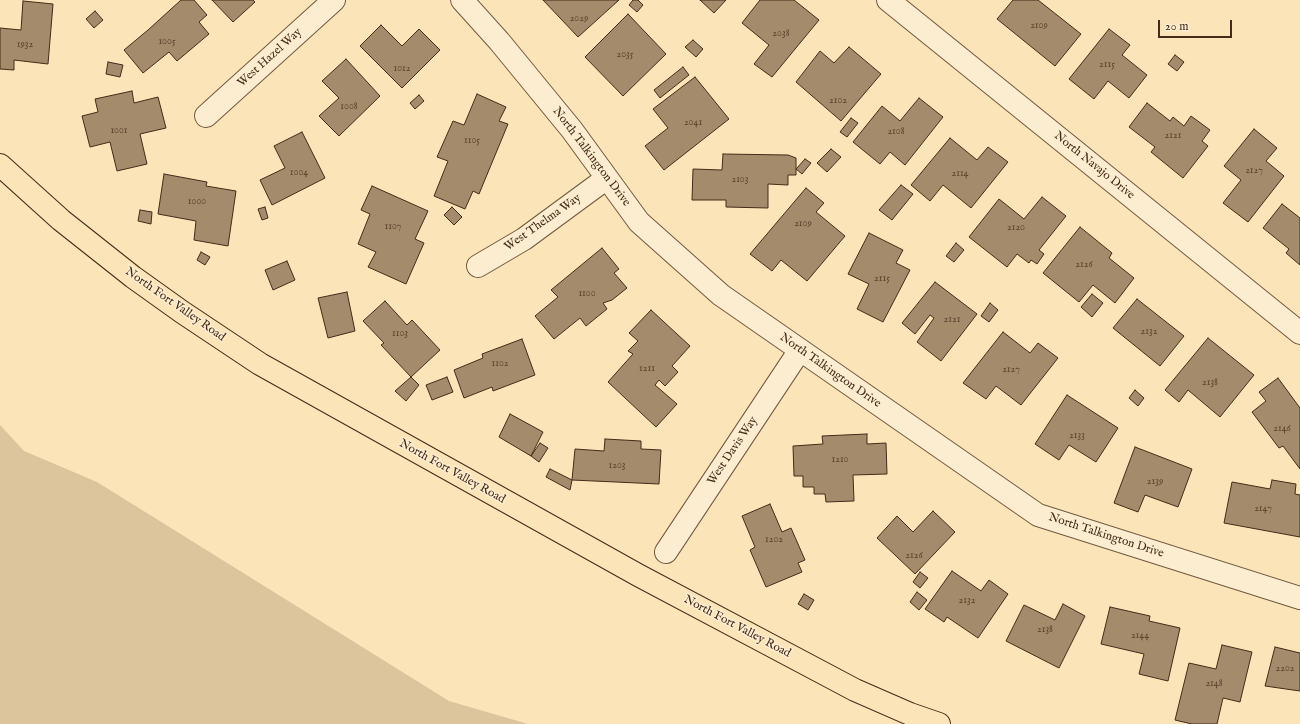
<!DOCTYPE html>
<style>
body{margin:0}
#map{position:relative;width:1300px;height:724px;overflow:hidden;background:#fbe4b7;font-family:"IM FELL English",serif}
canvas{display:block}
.scale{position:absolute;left:1158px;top:20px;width:74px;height:18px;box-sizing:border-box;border:2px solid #452a18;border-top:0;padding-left:5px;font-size:12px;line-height:14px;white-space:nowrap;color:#452a18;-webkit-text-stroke:3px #fcedd0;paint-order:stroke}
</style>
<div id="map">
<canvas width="1300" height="724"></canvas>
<div class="scale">20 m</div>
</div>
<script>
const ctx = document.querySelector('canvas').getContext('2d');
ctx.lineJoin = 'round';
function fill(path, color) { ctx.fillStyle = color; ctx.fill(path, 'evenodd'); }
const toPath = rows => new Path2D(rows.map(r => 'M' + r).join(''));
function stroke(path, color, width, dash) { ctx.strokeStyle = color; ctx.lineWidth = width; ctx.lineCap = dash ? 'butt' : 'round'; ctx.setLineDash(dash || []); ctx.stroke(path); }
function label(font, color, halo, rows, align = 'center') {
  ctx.font = font + ' "IM FELL English",serif'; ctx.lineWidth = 3; ctx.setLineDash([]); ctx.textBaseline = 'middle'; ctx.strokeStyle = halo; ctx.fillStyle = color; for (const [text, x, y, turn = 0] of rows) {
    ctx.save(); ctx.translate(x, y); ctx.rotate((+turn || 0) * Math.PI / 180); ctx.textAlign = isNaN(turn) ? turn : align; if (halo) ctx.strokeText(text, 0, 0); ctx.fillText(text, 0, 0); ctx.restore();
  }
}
fill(toPath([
 [0,425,24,451,97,482,449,701,528,724,0,724]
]), '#dcc49c');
const building = toPath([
 [181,0,194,0,207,15,199,22,209,34,177,61,169,52,143,73,124,50,148,30,181,0],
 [212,0,253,0,255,2,233,22,212,0],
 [543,0,619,0,578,37,543,0],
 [633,0,638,0,643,5,637,12,629,5,633,0],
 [700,0,726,0,714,13,700,0],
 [760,0,794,0,819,20,772,77,754,64,769,45,742,23,760,0],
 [1013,0,1038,0,1081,34,1055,66,997,19,1013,0],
 [23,1,53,4,48,64,14,60,14,70,0,69,0,28,21,30,23,1],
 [95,11,103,20,94,28,86,19,95,11],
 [628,14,666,54,623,96,585,57,628,14],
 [381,25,402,46,419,29,440,50,402,88,360,46,381,25],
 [1109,29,1130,45,1122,55,1147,75,1129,98,1108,81,1094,99,1069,79,1109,29],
 [693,40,703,49,696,57,685,47,693,40],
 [849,47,881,74,841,121,796,82,820,51,834,63,849,47],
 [1175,55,1184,62,1177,71,1168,64,1175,55],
 [346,59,380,96,339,136,319,116,339,98,322,81,346,59],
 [108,62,123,65,120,77,106,74,108,62],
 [683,67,689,75,660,98,654,90,683,67],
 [695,77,729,119,664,170,645,146,668,128,653,109,695,77],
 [132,91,134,103,158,97,166,128,140,134,147,164,117,171,110,142,90,147,82,116,98,112,95,99,132,91],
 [477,94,506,107,499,121,508,124,479,194,473,191,465,209,434,196,448,161,437,157,453,121,464,125,477,94],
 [419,95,424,101,415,109,410,103,419,95],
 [919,98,943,117,905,165,890,152,880,164,853,142,882,106,900,121,919,98],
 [1147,103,1170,121,1173,117,1184,126,1191,116,1210,130,1202,141,1208,146,1183,178,1151,152,1155,147,1129,127,1147,103],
 [851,118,858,123,847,137,840,132,851,118],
 [1254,129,1277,148,1266,161,1284,176,1248,222,1223,203,1241,180,1224,166,1254,129],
 [302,132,325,178,272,205,260,180,285,168,274,146,302,132],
 [950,138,977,160,988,147,1008,162,971,208,943,185,930,201,911,185,950,138],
 [831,149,841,157,827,172,817,163,831,149],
 [723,154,788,155,796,158,796,175,788,175,788,185,768,184,768,208,726,207,726,200,692,200,693,169,722,170,723,154],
 [805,159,811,163,802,174,796,169,805,159],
 [164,174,207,182,206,186,236,191,228,246,194,240,196,221,158,214,164,174],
 [901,185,913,194,892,220,879,210,901,185],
 [372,186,428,211,415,239,424,243,406,284,368,267,376,252,358,244,370,214,361,210,372,186],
 [806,188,824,203,816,212,845,236,807,281,781,260,772,271,750,254,806,188],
 [1042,197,1066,216,1039,250,1044,254,1037,264,1031,260,1029,263,1017,254,1007,267,969,237,999,199,1024,219,1042,197],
 [1282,204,1300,218,1300,265,1286,253,1289,249,1263,228,1282,204],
 [265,207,268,218,262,220,258,209,265,207],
 [452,207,462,217,454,225,444,215,452,207],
 [140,210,152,212,151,224,138,221,140,210],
 [1080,227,1112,253,1109,258,1134,278,1115,303,1093,285,1079,302,1043,273,1080,227],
 [869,233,903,250,896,263,910,270,883,322,857,309,869,284,848,274,869,233],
 [956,243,964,250,954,262,946,256,956,243],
 [602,248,619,269,614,273,627,288,612,300,603,303,607,309,586,326,580,318,554,339,535,316,558,297,551,290,602,248],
 [201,252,210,257,205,265,197,260,201,252],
 [287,261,295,280,273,290,265,270,287,261],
 [935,282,977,314,941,361,917,342,934,318,930,315,915,334,902,323,935,282],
 [347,292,355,331,328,338,318,298,347,292],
 [1092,294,1103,303,1092,317,1081,307,1092,294],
 [1137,299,1184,336,1160,366,1113,328,1137,299],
 [385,301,407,325,412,320,440,350,411,377,381,345,384,343,363,321,385,301],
 [990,303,998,310,989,322,981,316,990,303],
 [651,310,690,346,672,366,678,372,665,386,659,380,655,385,677,404,656,427,608,382,633,354,628,351,638,341,629,333,651,310],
 [1003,332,1030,353,1038,343,1058,358,1021,405,996,386,986,399,963,383,1003,332],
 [1208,338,1254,375,1220,417,1188,390,1179,402,1165,390,1208,338],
 [522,339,535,375,493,391,492,387,464,398,454,370,483,358,482,354,522,339],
 [411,377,419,385,406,401,395,391,411,377],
 [447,377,453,392,432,400,426,385,447,377],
 [1278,378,1300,408,1300,469,1283,446,1279,448,1252,412,1266,401,1259,392,1278,378],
 [1135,390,1144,398,1138,406,1129,398,1135,390],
 [1067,395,1118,428,1096,462,1069,445,1059,460,1035,444,1067,395],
 [510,414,543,432,531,456,499,437,510,414],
 [867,434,867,444,886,443,887,474,853,475,854,501,826,502,825,494,814,494,814,487,803,487,803,476,794,476,793,446,823,444,822,436,867,434],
 [605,439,641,441,641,449,661,450,659,484,572,480,575,449,604,451,605,439],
 [540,443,548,448,539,462,531,456,540,443],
 [1135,447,1192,469,1178,507,1145,495,1138,512,1114,503,1135,447],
 [550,469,572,480,570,490,546,477,550,469],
 [1272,480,1296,484,1295,494,1300,495,1300,537,1224,523,1232,482,1270,489,1272,480],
 [770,504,782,532,791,528,805,560,798,563,802,572,766,587,750,550,755,547,742,516,770,504],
 [933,511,955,532,915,574,877,538,897,516,913,532,933,511],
 [952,571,981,591,989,580,1008,594,978,638,947,617,944,622,925,609,952,571],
 [920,572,928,578,920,588,913,582,920,572],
 [917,592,927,600,919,610,910,602,917,592],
 [804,594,814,600,808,610,798,604,804,594],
 [1063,604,1085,616,1059,668,1006,641,1024,605,1055,620,1063,604],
 [1110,607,1150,616,1149,621,1180,628,1168,681,1139,674,1144,654,1101,644,1110,607],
 [1222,645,1252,652,1240,702,1223,698,1217,724,1192,724,1175,720,1189,663,1216,669,1222,645],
 [1275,647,1300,653,1300,691,1265,686,1275,647]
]);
fill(building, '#a48b6b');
stroke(building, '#452a18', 1);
const minor = toPath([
 [462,0,499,41,572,130,639,222,721,295,1038,515,1300,598],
 [888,0,1300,333],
 [206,116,334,0],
 [478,266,524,239,607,178],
 [666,552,800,350]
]);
const major = toPath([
 [0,165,61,220,133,277,182,312,260,364,638,575,855,690,910,714,939,724]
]);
stroke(minor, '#725840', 24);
stroke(major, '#452a18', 24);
stroke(minor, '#fcedd0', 22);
stroke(major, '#fbe4b7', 22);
label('10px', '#5d422d', null, [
 ["2029",579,19],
 ["2109",1039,26],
 ["2038",781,34],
 ["1005",167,42],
 ["1932",25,45],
 ["2035",625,55],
 ["2115",1107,65],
 ["1012",402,69],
 ["2102",838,101],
 ["1008",349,107],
 ["2041",693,123],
 ["1001",119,131],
 ["2108",896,132],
 ["2121",1173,136],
 ["1105",472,141],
 ["2127",1254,171],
 ["1004",299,173],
 ["2114",960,174],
 ["2103",740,180],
 ["1000",197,202],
 ["2109",803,224],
 ["1107",393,227],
 ["2120",1016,228],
 ["2126",1084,265],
 ["2115",882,279],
 ["1100",587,294],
 ["2121",952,320],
 ["2132",1149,332],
 ["1103",400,334],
 ["1102",500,364],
 ["1211",647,369],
 ["2127",1011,370],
 ["2138",1210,383],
 ["2146",1282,429],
 ["2133",1077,436],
 ["1210",840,460],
 ["1203",617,466],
 ["2139",1155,482],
 ["2147",1263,509],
 ["1202",774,540],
 ["2126",914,556],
 ["2132",967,601],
 ["2138",1045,630],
 ["2144",1140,636],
 ["2202",1285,669],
 ["2148",1214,684]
]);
label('12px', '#452a18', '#fcedd0', [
 ["West Hazel Way",270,58,-42],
 ["North Talkington Drive",591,157,53],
 ["North Navajo Drive",1094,166,39],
 ["West Thelma Way",543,223,-35],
 ["North Fort Valley Road",175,305,35],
 ["North Talkington Drive",830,371,35],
 ["West Davis Way",733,451,-56],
 ["North Fort Valley Road",452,472,29],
 ["North Talkington Drive",1106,536,18],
 ["North Fort Valley Road",737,627,28]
]);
</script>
